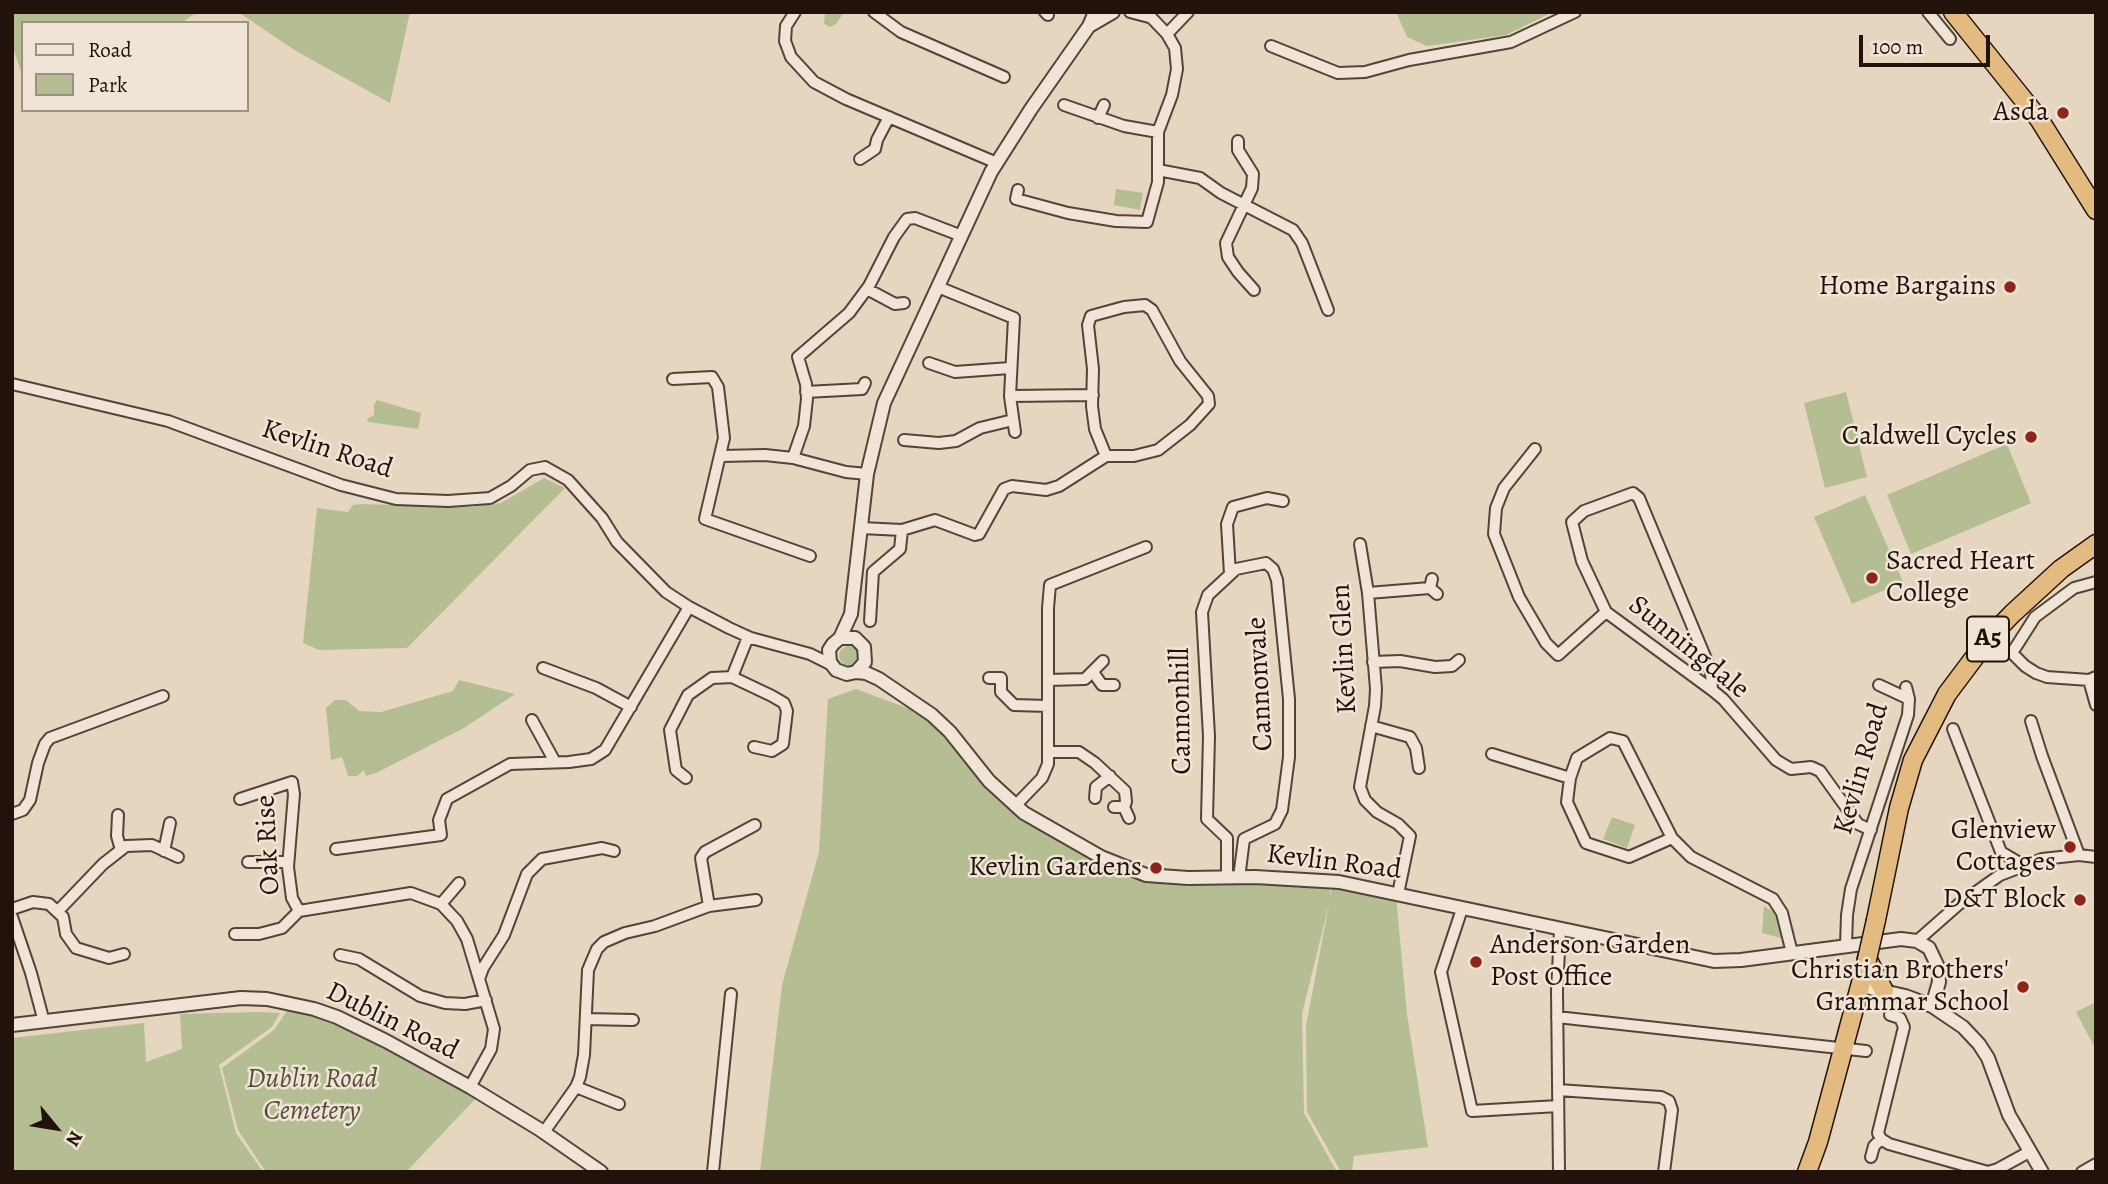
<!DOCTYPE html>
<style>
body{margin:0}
#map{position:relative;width:2108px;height:1184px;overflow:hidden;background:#e6d6bf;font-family:Alegreya,serif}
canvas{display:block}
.frame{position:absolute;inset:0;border:14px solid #22120c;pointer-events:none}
.legend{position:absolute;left:21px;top:21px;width:228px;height:91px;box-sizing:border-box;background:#efe4d5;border:2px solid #9d9085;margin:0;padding:9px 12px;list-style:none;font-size:21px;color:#22120c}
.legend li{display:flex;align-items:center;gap:14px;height:35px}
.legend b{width:35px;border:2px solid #9d9085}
.north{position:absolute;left:21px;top:1093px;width:70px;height:70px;-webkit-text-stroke:5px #efe4d5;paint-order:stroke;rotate:120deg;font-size:19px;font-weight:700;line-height:28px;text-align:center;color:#22120c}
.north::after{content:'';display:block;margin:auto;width:24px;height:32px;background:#22120c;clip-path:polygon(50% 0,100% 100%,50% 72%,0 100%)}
.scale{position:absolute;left:1859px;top:35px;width:131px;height:32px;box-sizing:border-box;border:4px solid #22120c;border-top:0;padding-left:9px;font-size:21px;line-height:24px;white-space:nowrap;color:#22120c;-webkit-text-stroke:5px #efe4d5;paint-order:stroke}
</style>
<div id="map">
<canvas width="2108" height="1184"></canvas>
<div class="frame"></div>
<ul class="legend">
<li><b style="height:9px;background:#efe4d5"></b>Road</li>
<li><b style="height:19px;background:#b4be92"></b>Park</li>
</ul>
<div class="north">N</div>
<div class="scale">100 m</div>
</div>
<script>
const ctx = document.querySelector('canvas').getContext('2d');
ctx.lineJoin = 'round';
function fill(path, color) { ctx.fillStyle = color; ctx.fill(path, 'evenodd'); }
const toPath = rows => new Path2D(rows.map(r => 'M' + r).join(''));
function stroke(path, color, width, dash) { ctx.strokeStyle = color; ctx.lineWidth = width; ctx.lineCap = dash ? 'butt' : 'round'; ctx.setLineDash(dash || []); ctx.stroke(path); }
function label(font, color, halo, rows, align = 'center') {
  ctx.font = font + ' Alegreya,serif'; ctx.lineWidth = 5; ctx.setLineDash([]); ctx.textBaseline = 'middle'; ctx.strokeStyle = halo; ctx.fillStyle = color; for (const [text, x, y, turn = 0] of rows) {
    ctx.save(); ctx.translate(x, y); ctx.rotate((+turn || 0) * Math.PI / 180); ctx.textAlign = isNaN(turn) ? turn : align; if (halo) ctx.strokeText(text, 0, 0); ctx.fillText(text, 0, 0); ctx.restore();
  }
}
fill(toPath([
 [12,12,208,12,193,15,181,23,23,23,23,78,12,45],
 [238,12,410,12,390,103,296,51],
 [825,12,844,12,836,24,830,27,824,24],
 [1396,12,1553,12,1506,35,1427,46,1407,37],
 [1116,189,1143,193,1140,210,1114,205],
 [1846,392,1867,477,1825,488,1804,403],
 [377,400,421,413,418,429,368,422,367,419,374,415,374,405],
 [2007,444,2031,503,1911,554,1887,495],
 [544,478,565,488,407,648,319,650,303,643,317,508,348,512,353,505,360,504,471,507,501,503],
 [1865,495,1903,582,1852,604,1814,517],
 '839 656a10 10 0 1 1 20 0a10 10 0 1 1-20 0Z',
 [459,680,515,694,464,728,376,773,366,776,364,770,357,776,348,776,342,757,331,760,326,708,335,700,346,700,359,711,381,712,453,691],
 [856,689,910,709,928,719,986,782,1119,870,1141,880,1165,884,1228,882,1330,885,1330,896,1333,884,1396,897,1407,1014,1428,1147,1354,1156,1352,1172,1341,1172,1307,1112,1306,1026,1329,904,1302,1014,1304,1113,1337,1172,760,1172,782,985,819,852,828,699],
 [1612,817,1635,825,1627,848,1603,839],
 [1764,906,1775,913,1781,938,1762,933],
 [2096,1002,2096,1050,2076,1012],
 [289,1008,335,1022,479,1095,406,1172,266,1172,238,1130,222,1068,274,1030],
 [257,1012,280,1013,272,1027,219,1065,236,1133,263,1172,12,1172,12,1038,144,1023,146,1062,182,1049,180,1014]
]), '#b4be92');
const minor = toPath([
 [795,12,786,26,785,41,791,57,814,82,846,99,997,163],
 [874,12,901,32,1004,77],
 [1045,12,1048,15],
 [1130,12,1149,17],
 [1928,12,1950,39],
 [1167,34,1188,12],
 [1271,46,1338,73,1365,72,1409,60,1511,42,1575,12],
 [1064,105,1124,126,1158,132],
 [1098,118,1104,105],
 [1238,141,1238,150,1253,174,1252,188,1226,243,1228,257,1238,272,1254,290],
 [860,159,875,149,877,140,889,117],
 [1158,170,1200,178,1221,193,1293,230,1302,243,1328,310],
 [1018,190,1016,199,1068,213,1116,221,1147,222,1158,182,1158,132,1172,95,1177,69,1175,48,1167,34,1146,12],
 [938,287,1014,318,1010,396,1015,432],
 [867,289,895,304,904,303],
 [1145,305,1152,310,1180,361,1208,396,1209,404,1190,425,1158,450,1134,456,1106,456,1095,429,1092,406,1093,369,1088,325,1091,316,1124,307,1145,305],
 [929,363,955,372,1010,368],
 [673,379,712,377,718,387,724,438,705,519,810,556],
 [12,384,168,421,341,485,396,499,448,501,490,498,511,486,530,470,545,467,568,480,602,518,617,542,666,592,689,607,729,628,751,638,810,654,832,665],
 [806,392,862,389,865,383],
 [1010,396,1093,395],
 [904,440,939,443,956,441,980,428,1013,420],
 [1535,449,1504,488,1496,508,1494,534,1519,597,1546,643,1558,655,1606,612],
 [722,456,765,455,793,458,846,472,867,474],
 [793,458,804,426,807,399,806,384,798,357,849,313,869,286,894,237,907,219,915,218,962,236],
 [861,528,902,530,935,520,975,535,979,534,1004,489,1012,486,1046,490,1059,486,1106,456],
 [1360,544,1368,593,1376,689,1375,706,1360,787,1365,800,1377,812,1398,824,1410,836,1398,894],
 [1230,574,1227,524,1233,507,1267,498,1283,501],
 [1432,579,1430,588,1437,594],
 [2096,582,2074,588,2035,617,2012,653,2025,666,2036,673,2047,677,2089,680,2096,677],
 [1368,593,1430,588],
 [870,621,873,572,900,549,902,530],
 [1373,662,1400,661,1435,667,1452,666,1459,660],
 [543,668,596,688,631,707],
 [1093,672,1102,685,1114,685],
 [732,677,772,696,784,703,787,711,783,744,772,751,754,747],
 [989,678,1001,678,1001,692,1014,705,1048,706],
 [1048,680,1085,679,1103,661],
 [2089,680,2096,705],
 [1879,685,1909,699],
 [1712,690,1711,671,1639,498,1633,493,1584,511,1572,522,1582,561,1606,612,1712,690,1723,699,1776,760,1791,769,1811,767,1820,771,1858,824,1871,830],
 [532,720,555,762],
 [2031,721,2042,756,2079,855],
 [1371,726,1410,737,1416,748,1419,768],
 [1953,729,2001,852,2023,865],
 [1049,752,1079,752,1095,763,1125,791,1126,802,1124,807],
 [1492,754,1570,778],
 [686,778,676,770,670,730,688,695,712,678,732,677,748,637],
 [1095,798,1096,787,1110,776],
 [240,799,292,782,294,794,288,867,292,898,299,911],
 [1015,806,1042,778,1048,764,1048,608,1050,585,1146,547],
 [1114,807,1124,807,1129,818],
 [12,814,23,810,30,800,38,763,45,744,50,738,163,696],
 [118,815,117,836,121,850],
 [1672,838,1629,857,1586,843,1567,802,1570,778,1577,758,1610,738,1623,741,1672,838,1691,857,1773,899,1782,913,1792,953],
 [336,849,441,835,439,820,447,799,510,764,569,762,591,759,605,750,689,607],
 [164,851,170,823],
 [248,862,288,862],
 [1227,878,1227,838,1207,819,1209,736,1202,612,1208,595,1236,569,1266,563,1273,569,1277,580,1289,699,1289,757,1282,810,1275,824,1244,839,1239,878],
 [441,904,459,883],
 [709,906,701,858,705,852,755,825],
 [12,909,33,902,49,904,63,917,66,934,76,948,109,958,124,954],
 [1462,909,1441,972,1472,1111,1558,1106],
 [58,911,103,864,126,846,152,845,178,857],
 [299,911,411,893,441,904,457,921,467,939,494,1029,491,1049,470,1087],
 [12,917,31,973,44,1022],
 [235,934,259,934,282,928,299,911],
 [1917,941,1959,904,2000,875,2042,859,2079,855,2096,857],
 [1846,945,1847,915,1851,889,1908,715,1909,699,1906,687],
 [340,955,359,959,420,996,445,1003,465,1004,486,1000],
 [479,979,483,968,504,935,527,874,542,859,602,848,614,851],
 [1890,1015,1900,1018,1904,1027,1878,1133,1881,1139,1889,1144,1988,1172,1998,1169,2029,1152],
 [1557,1017,1866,1051],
 [586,1019,633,1020],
 [576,1087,619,1104],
 [1558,1090,1661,1097,1669,1101,1672,1110,1664,1172],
 [544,1132,576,1087,580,1077,584,1055,588,970,597,949,604,942,625,933,655,926,709,906,756,900],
 [1871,1157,1874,1146,1881,1139],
 [713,1172,731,994],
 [1559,1172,1557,991,1560,930],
 [2082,1172,2096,1164]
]);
const tertiary = toPath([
 [1089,26,1113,12],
 [840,638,855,638,864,647,865,662,856,672,847,674,836,670,830,662,829,650,833,644,840,638,851,614,867,474,884,403,991,172,1031,109,1089,26,1095,12],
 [856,672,866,673,879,679,932,715,950,732,989,781,1024,813,1101,857,1146,875,1188,878,1255,877,1339,882,1714,961,1741,960,1901,939,1917,941,1929,948,1938,967,1939,982,1932,1006],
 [1861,986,1905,996,1932,1006,1963,1027,1979,1044,1988,1058,2009,1115,2042,1172],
 [12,1025,241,998,267,999,314,1009,337,1017,386,1041,470,1087,539,1129,601,1172]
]);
const trunk = toPath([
 [1953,12,2039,119,2096,210],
 [1876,920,1899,808,1913,760,1947,694,1989,638,2012,614,2061,569,2096,544],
 [1867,958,1884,991],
 [1807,1172,1818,1142,1865,968]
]);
stroke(minor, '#534339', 14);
stroke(tertiary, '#534339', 16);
stroke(trunk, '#22120c', 21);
stroke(minor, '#efe4d5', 10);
stroke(tertiary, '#efe4d5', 12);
stroke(trunk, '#e3bb80', 18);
const trunkBridge = toPath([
 [1865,968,1876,920]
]);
stroke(trunkBridge, '#22120c', 21, []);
stroke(trunkBridge, '#e3bb80', 18);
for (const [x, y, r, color] of [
 [2063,113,7,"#8f2418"],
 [2010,287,7,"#8f2418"],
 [2031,437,7,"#8f2418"],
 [1872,578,7,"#8f2418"],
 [2070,847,7,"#8f2418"],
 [1156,868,7,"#8f2418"],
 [2080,900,7,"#8f2418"],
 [1476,962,7,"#8f2418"],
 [2023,987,7,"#8f2418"]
]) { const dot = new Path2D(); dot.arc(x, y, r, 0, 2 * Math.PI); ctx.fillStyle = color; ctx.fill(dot); stroke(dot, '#efe4d5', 2.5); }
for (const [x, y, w] of [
 [1988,639,42]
]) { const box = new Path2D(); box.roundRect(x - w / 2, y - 22.5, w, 45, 5); ctx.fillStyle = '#efe4d5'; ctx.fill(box); stroke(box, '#22120c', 2); }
label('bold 26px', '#22120c', null, [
 ["A5",1988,639]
]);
label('28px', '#22120c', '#efe4d5', [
 ["Asda",2049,113],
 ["Home Bargains",1996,287],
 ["Caldwell Cycles",2017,437],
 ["Sacred Heart",1886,562,"left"],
 ["College",1886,594,"left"],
 ["Glenview",2056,831],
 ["Cottages",2056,863],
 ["Kevlin Gardens",1142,868],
 ["D&T Block",2066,900],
 ["Anderson Garden",1490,946,"left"],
 ["Post Office",1490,978,"left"],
 ["Christian Brothers'",2009,971],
 ["Grammar School",2009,1003]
], 'right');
label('28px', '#22120c', '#efe4d5', [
 ["Kevlin Road",327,450,18],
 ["Sunningdale",1688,648,39],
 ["Kevlin Glen",1345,649,-93],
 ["Cannonvale",1261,684,-93],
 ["Cannonhill",1182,711,-91],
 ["Kevlin Road",1862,769,-74],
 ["Oak Rise",269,845,-93],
 ["Kevlin Road",1334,863,7],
 ["Dublin Road",392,1022,26]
]);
label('italic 28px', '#554e3b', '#efe4d5', [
 ["Dublin Road",312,1080],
 ["Cemetery",312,1112]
]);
</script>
